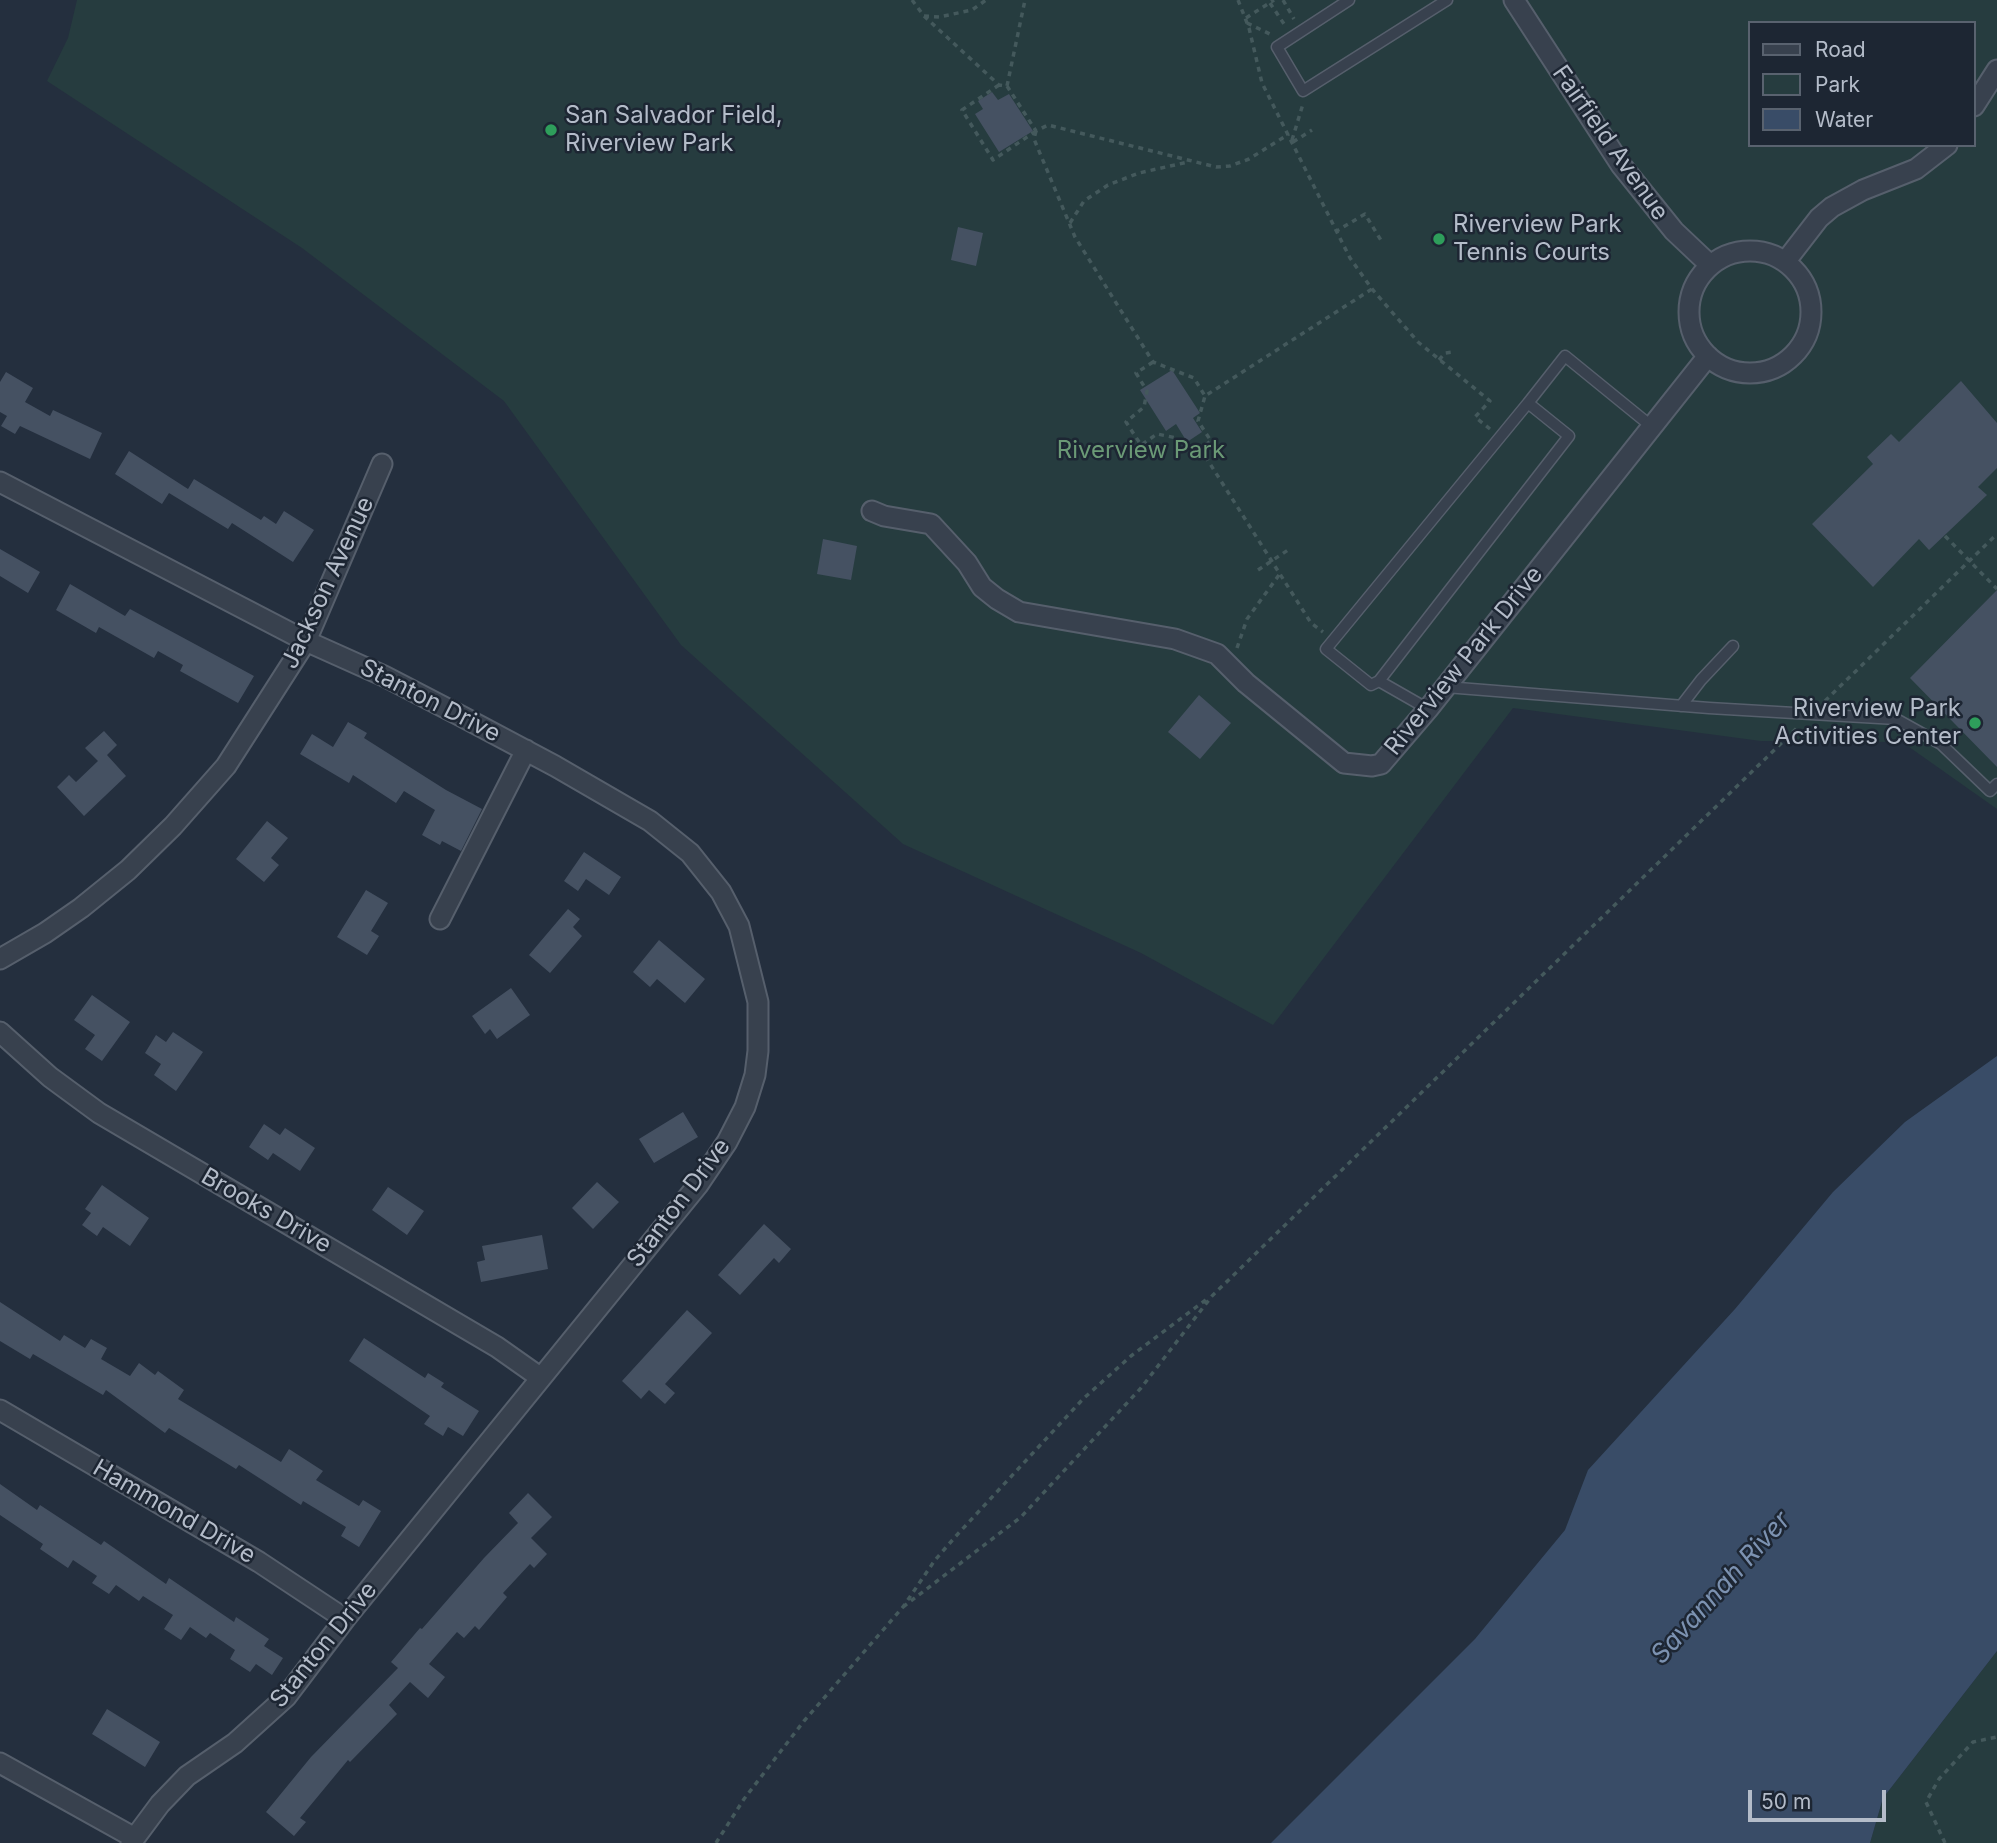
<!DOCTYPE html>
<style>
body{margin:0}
#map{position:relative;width:1997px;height:1843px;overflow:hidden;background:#242f3e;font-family:Inter,sans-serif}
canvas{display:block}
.legend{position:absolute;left:1748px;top:21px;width:228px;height:126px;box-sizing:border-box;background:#1d2633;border:2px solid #59626f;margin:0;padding:9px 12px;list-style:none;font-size:21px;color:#b4bcc9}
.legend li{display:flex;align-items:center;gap:14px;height:35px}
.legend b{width:35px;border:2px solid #59626f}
.scale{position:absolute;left:1748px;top:1790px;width:138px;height:32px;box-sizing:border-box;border:4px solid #b4bcc9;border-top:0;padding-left:9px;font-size:21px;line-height:24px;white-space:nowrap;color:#b4bcc9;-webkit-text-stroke:5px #1d2633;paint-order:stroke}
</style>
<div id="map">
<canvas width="1997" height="1843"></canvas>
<ul class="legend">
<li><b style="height:9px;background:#38414e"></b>Road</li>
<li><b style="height:19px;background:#263c3f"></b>Park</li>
<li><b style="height:19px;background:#394c67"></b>Water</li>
</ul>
<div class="scale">50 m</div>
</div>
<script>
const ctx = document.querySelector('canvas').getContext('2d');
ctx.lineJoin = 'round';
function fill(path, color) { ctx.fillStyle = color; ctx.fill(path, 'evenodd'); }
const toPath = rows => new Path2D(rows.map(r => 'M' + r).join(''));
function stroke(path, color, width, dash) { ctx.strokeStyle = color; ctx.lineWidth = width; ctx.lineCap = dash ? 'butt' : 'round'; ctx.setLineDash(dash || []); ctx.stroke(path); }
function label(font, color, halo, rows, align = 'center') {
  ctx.font = font + ' Inter,sans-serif'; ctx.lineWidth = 5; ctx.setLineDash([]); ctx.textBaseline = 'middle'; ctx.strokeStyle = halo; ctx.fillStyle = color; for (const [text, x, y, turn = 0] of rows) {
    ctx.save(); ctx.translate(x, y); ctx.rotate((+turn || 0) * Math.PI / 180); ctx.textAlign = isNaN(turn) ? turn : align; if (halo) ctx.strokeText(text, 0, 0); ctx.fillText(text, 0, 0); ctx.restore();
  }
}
fill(toPath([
 [77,0,1997,0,1997,809,1902,742,1761,741,1513,708,1273,1025,1141,953,903,844,681,645,504,401,302,248,47,81,68,38],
 [1750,23,1974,23,1974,145,1750,145],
 [1997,1651,1997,1843,1870,1843,1883,1798]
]), '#263c3f');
fill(toPath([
 [1997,1056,1997,1651,1883,1798,1870,1843,1271,1843,1475,1639,1565,1530,1588,1470,1735,1309,1833,1192,1905,1122]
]), '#394c67');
fill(toPath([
 [992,92,998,100,1009,94,1033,131,999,152,975,114,983,109,978,101],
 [958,227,983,233,976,266,951,260],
 [1172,370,1200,413,1193,418,1202,432,1187,442,1176,424,1166,431,1140,390],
 [6,372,33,388,25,402,50,416,53,410,102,433,90,459,20,426,15,434,1,426,7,416,0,412,0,382],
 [1961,381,1997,423,1997,468,1978,487,1987,495,1929,550,1919,539,1873,587,1812,524,1873,464,1867,457,1891,434,1899,442],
 [129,451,188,489,194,479,261,520,264,516,276,524,284,511,314,530,293,562,232,523,228,529,169,493,162,504,115,474],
 [823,539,857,546,851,580,817,574],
 [0,549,40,572,28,593,0,576],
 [70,584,125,616,130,609,254,676,238,703,180,671,183,665,158,651,154,658,99,627,96,633,56,610],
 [1997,590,1997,767,1910,678],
 [1199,695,1231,723,1200,759,1168,732],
 [348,722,367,733,364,738,446,790,482,809,461,851,442,841,440,845,422,835,435,810,404,791,396,803,353,775,349,783,300,754,312,734,333,747],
 [104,731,117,745,107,755,126,776,84,816,57,787,69,775,76,782,98,761,85,748],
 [267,821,288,838,271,858,279,865,264,882,236,859],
 [584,852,621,877,609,895,586,879,578,891,564,881],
 [366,890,388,903,371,931,379,936,367,955,337,937],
 [568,909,580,919,573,927,582,936,550,973,529,955],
 [659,940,705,979,685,1003,657,979,650,987,633,972],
 [511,988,530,1015,497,1039,490,1029,485,1034,472,1016],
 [92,995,130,1022,102,1061,85,1049,95,1035,74,1020],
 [173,1032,203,1052,176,1091,154,1075,161,1064,145,1053,156,1035,166,1042],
 [683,1112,698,1137,654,1163,639,1139],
 [264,1124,280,1135,285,1128,315,1148,300,1171,273,1153,268,1160,249,1147],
 [597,1182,619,1202,593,1229,572,1208],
 [102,1185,149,1218,130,1246,103,1227,97,1236,82,1225,91,1213,85,1209],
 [388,1187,424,1211,407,1235,372,1210],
 [764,1224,791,1249,779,1263,774,1258,740,1295,718,1275],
 [542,1235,548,1269,481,1282,477,1262,485,1260,482,1246],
 [0,1302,60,1341,64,1335,85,1348,91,1339,107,1348,101,1359,130,1376,139,1363,155,1375,158,1371,184,1390,178,1399,263,1451,281,1462,289,1449,323,1471,316,1480,359,1506,363,1500,381,1511,359,1547,341,1536,346,1527,303,1501,301,1505,239,1465,236,1469,169,1428,165,1433,106,1390,103,1395,33,1354,30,1359,0,1341],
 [687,1310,712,1333,665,1384,675,1393,665,1404,649,1390,641,1399,622,1381],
 [364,1338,425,1378,428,1373,444,1383,441,1387,479,1411,463,1436,448,1427,443,1436,424,1424,430,1416,349,1361],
 [0,1484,37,1510,40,1505,101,1545,104,1541,166,1584,169,1578,234,1622,236,1617,269,1639,264,1646,283,1658,272,1675,256,1664,250,1672,230,1659,235,1650,210,1633,206,1638,190,1627,181,1640,164,1629,173,1615,143,1596,139,1601,116,1585,109,1594,92,1583,97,1576,73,1560,68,1568,40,1549,43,1544,0,1515],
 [528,1493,552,1517,531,1538,547,1554,534,1568,530,1564,503,1593,507,1597,479,1630,475,1626,464,1638,457,1632,429,1664,445,1677,428,1698,410,1682,389,1705,397,1714,350,1762,348,1760,300,1818,306,1822,294,1836,266,1812,311,1757,398,1668,391,1662,420,1628,422,1629,484,1558,518,1523,509,1513],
 [107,1709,160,1742,145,1767,92,1734]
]), '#455162');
const service = toPath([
 [1349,0,1277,47,1303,91,1447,0],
 [1528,403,1569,436,1379,681,1371,685,1326,649,1528,403],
 [1528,403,1565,356,1651,426],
 [1379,681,1428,709],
 [1446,687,1709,708,1896,719,1941,744,1990,791,1997,784],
 [1681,706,1701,680,1733,646]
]);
const minor = toPath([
 [1514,0,1621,165,1674,231,1710,265],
 [1974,106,1997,70],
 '1689 312a61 61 0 1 1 122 0a61 61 0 1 1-122 0Z',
 [1785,262,1819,218,1832,207,1863,190,1916,169,1947,145],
 [0,482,306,641,384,676,461,716,555,766,650,821,690,853,721,892,739,926,758,1002,758,1051,755,1075,745,1107,727,1142,698,1185,345,1619,286,1697,235,1743,187,1776,160,1804,131,1843],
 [872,511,884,516,931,524,967,563,982,587,997,599,1019,612,1175,639,1217,654,1246,683,1344,763,1372,766,1381,764,1428,709,1708,356],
 [440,919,526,750],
 [0,959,45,933,81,908,128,870,173,826,226,766,306,641,382,464],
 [0,1032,50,1077,99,1113,497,1347,541,1378],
 [0,1410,259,1562,345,1619],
 [0,1763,133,1837]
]);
stroke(service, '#565f6c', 13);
stroke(minor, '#565f6c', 23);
stroke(toPath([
 [912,0,924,16,939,17,972,10,986,0],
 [1238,0,1249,28,1262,83,1350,258,1372,289,1418,342,1490,401,1475,417,1490,429],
 [1283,0,1294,19],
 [1270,3,1286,27],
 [924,16,999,85,1007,86,1025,0],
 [1246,18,1274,0],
 [1247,23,1272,35],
 [999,85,962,110,993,160,1036,131],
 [1007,86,1036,131,1048,125,1216,167,1230,166,1249,159,1289,134],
 [1036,131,1034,139,1075,237,1153,362,1194,378,1205,396,1372,289],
 [1292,140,1303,104],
 [1293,142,1312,130],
 [1070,223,1084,201,1108,185,1139,173,1188,162],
 [1335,232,1365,214,1382,242],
 [1439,360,1445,353,1453,352],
 [1153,362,1136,373,1147,391,1144,407,1126,422,1141,445,1157,434,1177,438,1189,456,1211,441,1198,421,1205,396],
 [1200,448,1311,623,1323,632],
 [1258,570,1291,548],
 [1237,648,1247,619,1279,575],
 [1825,701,1997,534],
 [903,1607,1021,1517,1141,1388,1212,1296,1799,726],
 [716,1843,744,1799,804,1721,903,1607,935,1560,956,1536,1083,1399,1131,1356,1207,1299],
 [1945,1843,1926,1802,1939,1779,1973,1742,1997,1737]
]), '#44595c', 3.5, [5, 5]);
stroke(service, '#38414e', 10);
stroke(minor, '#38414e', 19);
stroke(toPath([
 [1945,536,1997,589]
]), '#44595c', 3.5, [5, 5]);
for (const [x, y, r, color] of [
 [551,130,7,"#2e9e5b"],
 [1439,239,7,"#2e9e5b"],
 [1975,723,7,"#2e9e5b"]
]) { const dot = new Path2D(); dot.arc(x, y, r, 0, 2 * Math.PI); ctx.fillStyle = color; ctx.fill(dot); stroke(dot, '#1d2633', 2.5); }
label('24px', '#b4bcc9', '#1d2633', [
 ["San Salvador Field,",565,116],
 ["Riverview Park",565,144],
 ["Riverview Park",1453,225],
 ["Tennis Courts",1453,253],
 ["Riverview Park",1961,709,"right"],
 ["Activities Center",1961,737,"right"]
], 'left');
label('24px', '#b4bcc9', '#1d2633', [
 ["Fairfield Avenue",1610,143,55],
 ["Jackson Avenue",328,583,-65],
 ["Riverview Park Drive",1464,661,-51],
 ["Stanton Drive",430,701,27],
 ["Stanton Drive",679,1203,-53],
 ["Brooks Drive",266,1211,30],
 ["Hammond Drive",174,1512,30],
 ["Stanton Drive",324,1645,-51]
]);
label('24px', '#6b9a76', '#1d2633', [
 ["Riverview Park",1141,451]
]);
label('italic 26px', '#7c92b1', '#1d2633', [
 ["Savannah River",1721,1588,-48]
]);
</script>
